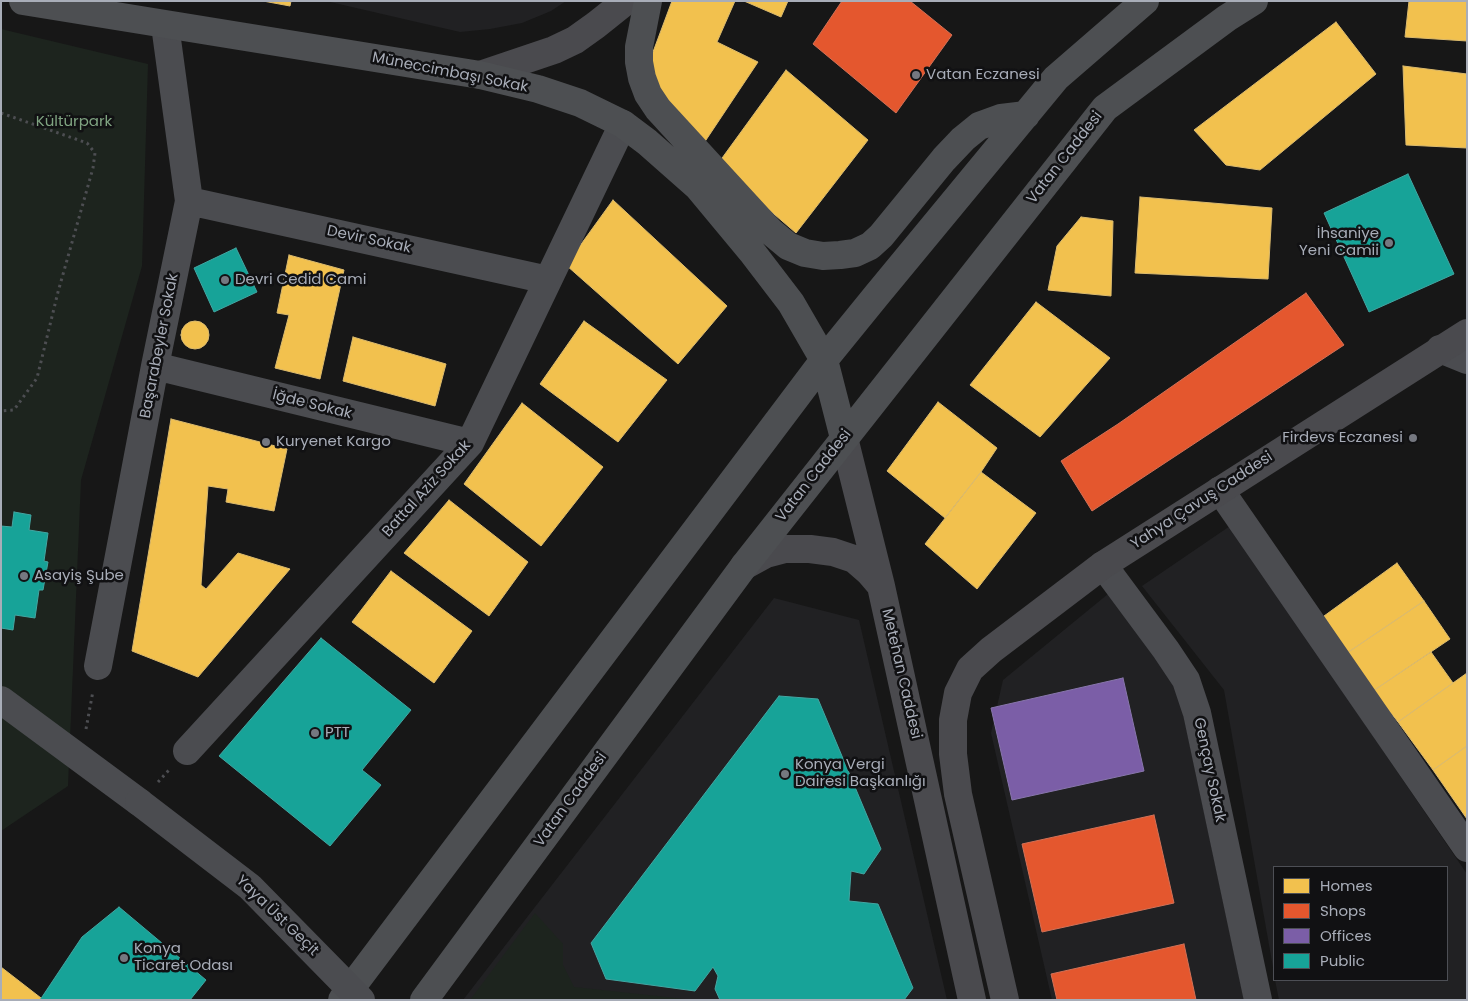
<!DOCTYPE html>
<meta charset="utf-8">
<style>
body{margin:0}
#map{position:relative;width:1468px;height:1001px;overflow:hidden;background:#171717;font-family:Poppins,sans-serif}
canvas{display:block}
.frame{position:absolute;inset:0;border:2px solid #a8adb8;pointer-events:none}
.legend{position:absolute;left:1273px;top:866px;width:175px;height:115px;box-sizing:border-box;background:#111113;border:1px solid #4d4f55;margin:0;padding:6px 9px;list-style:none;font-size:15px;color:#a8adb8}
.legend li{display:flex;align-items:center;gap:10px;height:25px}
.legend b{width:25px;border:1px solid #4d4f55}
</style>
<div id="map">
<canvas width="1468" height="1001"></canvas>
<div class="frame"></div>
<ul class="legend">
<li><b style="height:14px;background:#f2c14e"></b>Homes</li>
<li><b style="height:14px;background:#e4572e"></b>Shops</li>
<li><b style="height:14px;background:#7b5ea7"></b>Offices</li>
<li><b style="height:14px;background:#17a398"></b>Public</li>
</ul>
</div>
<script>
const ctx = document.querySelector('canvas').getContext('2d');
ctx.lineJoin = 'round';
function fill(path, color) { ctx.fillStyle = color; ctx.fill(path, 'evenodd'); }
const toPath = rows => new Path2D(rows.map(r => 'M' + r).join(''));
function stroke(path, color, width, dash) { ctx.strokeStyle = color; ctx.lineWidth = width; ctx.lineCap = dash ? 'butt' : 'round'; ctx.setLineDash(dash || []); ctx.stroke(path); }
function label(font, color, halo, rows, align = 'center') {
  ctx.font = font + ' Poppins,sans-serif'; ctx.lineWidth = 5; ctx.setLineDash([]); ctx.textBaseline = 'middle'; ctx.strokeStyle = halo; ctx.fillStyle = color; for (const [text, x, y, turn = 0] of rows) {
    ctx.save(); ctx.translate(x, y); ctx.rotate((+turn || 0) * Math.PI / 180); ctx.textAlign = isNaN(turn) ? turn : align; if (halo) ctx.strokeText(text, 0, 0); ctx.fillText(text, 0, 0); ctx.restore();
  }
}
fill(toPath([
 [326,1,566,1,551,11,522,23,490,29,460,32],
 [1230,526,1467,874,1467,1000,1279,1000,1275,980,1447,980,1447,867,1274,867,1274,973,1224,690,1142,586],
 [1108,594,1177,685,1244,1000,1052,1000,991,733,1003,680],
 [774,598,859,620,947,1000,463,1000]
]), '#212123');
fill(toPath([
 [1,29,148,64,142,266,81,480,68,786,1,831],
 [535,913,563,944,563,965,574,987,694,1000,470,1000]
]), '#1d241e');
const homes = toPath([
 [263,1,291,1,290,6,263,1],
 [672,1,735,1,717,42,758,62,702,146,661,101,650,60,672,1],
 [744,1,788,1,781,17,744,1],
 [1409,1,1467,1,1467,41,1405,37,1409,1],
 [1336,22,1376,74,1260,170,1226,165,1194,130,1336,22],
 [1403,66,1467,74,1467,148,1406,145,1403,66],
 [786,70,868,140,796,233,717,165,786,70],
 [1140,197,1272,208,1268,279,1135,273,1140,197],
 [613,200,727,306,678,364,566,265,613,200],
 [1081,217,1113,221,1111,296,1048,290,1057,246,1081,217],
 [289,255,344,270,320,379,275,368,289,315,277,313,289,255],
 [1036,302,1110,358,1040,437,970,385,1036,302],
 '181 335a14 14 0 1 1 28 0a14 14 0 1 1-28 0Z',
 [584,321,667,380,618,442,540,384,584,321],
 [353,337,446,364,435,406,343,381,353,337],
 [938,402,997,448,981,472,945,518,887,471,938,402],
 [522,403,603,467,541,546,464,484,522,403],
 [171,419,287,449,274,511,226,502,228,489,208,486,201,585,206,589,238,553,290,569,198,677,132,651,171,419],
 [981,472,1036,513,977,589,925,544,981,472],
 [449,500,528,562,489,616,404,553,449,500],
 [1397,563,1424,601,1347,653,1324,616,1397,563],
 [391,571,472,631,434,683,352,622,391,571],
 [1424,601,1450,639,1373,691,1347,653,1424,601],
 [1431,652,1453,683,1398,722,1373,691,1431,652],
 [1467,673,1467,746,1433,770,1398,722,1467,673],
 [1467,746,1467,819,1433,770,1467,746],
 [1,967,41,998,40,1000,1,1000,1,967]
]);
fill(homes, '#f2c14e');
stroke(homes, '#dcbb6e', 1);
const shops = toPath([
 [842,1,910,1,952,35,896,113,813,44,842,1],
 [1306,293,1344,345,1092,511,1061,461,1118,424,1306,293],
 [1154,815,1174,903,1042,932,1022,844,1154,815],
 [1184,944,1196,1000,1057,1000,1051,974,1184,944]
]);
fill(shops, '#e4572e');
stroke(shops, '#d27157', 1);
const offices = toPath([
 [1123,678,1144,771,1012,800,991,708,1123,678]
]);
fill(offices, '#7b5ea7');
stroke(offices, '#8876ac', 1);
const public = toPath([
 [1408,174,1454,274,1369,312,1324,213,1408,174],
 [236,248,257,292,214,312,194,268,236,248],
 [14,512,31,515,29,530,48,533,44,561,48,562,43,590,39,590,35,618,15,615,13,630,1,628,1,526,12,527,14,512],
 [321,638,411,710,362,770,381,785,330,846,219,756,321,638],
 [779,696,818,699,881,849,864,874,851,871,849,901,878,904,913,988,904,1000,720,1000,715,989,718,976,713,967,695,991,606,979,591,943,779,696],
 [119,907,206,980,190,1000,40,1000,82,937,119,907]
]);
fill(public, '#17a398');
stroke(public, '#42a6a2', 1);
stroke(toPath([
 [1,113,87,143,95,153,93,168,58,292,37,378,14,410,1,411],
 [86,729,93,691],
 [158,782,169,770]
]), '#4d4e52', 3, [2.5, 4]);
stroke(toPath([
 [189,201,548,280],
 [1440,349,1467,360],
 [155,366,470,443],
 [1220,490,1467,848],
 [1103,565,1166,650,1186,680,1197,713,1258,1000],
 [98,666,155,366,189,201,165,25],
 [1,700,139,802],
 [187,751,470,443,623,124]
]), '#4b4c50', 28);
stroke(toPath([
 [480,75,554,50,575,40,596,25,626,1],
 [844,438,881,586,972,1000],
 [744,566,766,554,785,549,810,549,833,552,854,559,869,572,881,586],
 [1005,1000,958,794,953,754,953,720,958,693,970,669,991,650,1103,565,1467,333]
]), '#4a4a4e', 28);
stroke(toPath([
 [23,1,480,75,538,89,580,103,623,124,647,142,698,187,752,252,791,303,824,360,844,438],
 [648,1,639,47,639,62,642,78,648,94,658,109,770,231,788,246,805,253,823,256,840,255,855,253,870,246,881,236,944,159,963,139,979,126,1001,118,1026,115],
 [342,1000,824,360,876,296,1056,78,1145,1],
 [424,1000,744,566,1105,108,1227,18,1254,1]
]), '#4d4f52', 28);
stroke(toPath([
 [139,802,250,887,361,1000]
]), '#4b4c50', 28);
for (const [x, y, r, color] of [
 [916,75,5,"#757880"],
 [1389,243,5,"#757880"],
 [225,280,5,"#757880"],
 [1413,438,5,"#757880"],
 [266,442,5,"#757880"],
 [24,576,5,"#757880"],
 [315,733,5,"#757880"],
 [785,774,5,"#757880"],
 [124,958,5,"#757880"]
]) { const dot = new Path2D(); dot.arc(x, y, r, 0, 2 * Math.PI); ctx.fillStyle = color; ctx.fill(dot); stroke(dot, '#111113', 2); }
label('15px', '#a8adb8', '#111113', [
 ["Müneccimbaşı Sokak",450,73,11],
 ["Vatan Caddesi",1065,158,-52],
 ["Devir Sokak",369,240,12],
 ["Başarabeyler Sokak",160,346,-79],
 ["İğde Sokak",312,405,14],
 ["Vatan Caddesi",814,476,-52],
 ["Battal Aziz Sokak",427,489,-48],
 ["Yahya Çavuş Caddesi",1202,501,-33],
 ["Metehan Caddesi",901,674,77],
 ["Gençay Sokak",1209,770,78],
 ["Vatan Caddesi",571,800,-54],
 ["Yaya Üst Geçit",277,916,44]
]);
label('15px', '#a8adb8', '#111113', [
 ["Vatan Eczanesi",926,75],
 ["İhsaniye",1379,234,"right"],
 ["Yeni Camii",1379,251,"right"],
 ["Devri Cedid Cami",235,280],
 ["Firdevs Eczanesi",1403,438,"right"],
 ["Kuryenet Kargo",276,442],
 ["Asayiş Şube",34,576],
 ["PTT",325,733],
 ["Konya Vergi",795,765],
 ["Dairesi Başkanlığı",795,782],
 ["Konya",134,949],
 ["Ticaret Odası",134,966]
], 'left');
label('15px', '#7fa381', '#111113', [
 ["Kültürpark",74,122]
]);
</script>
